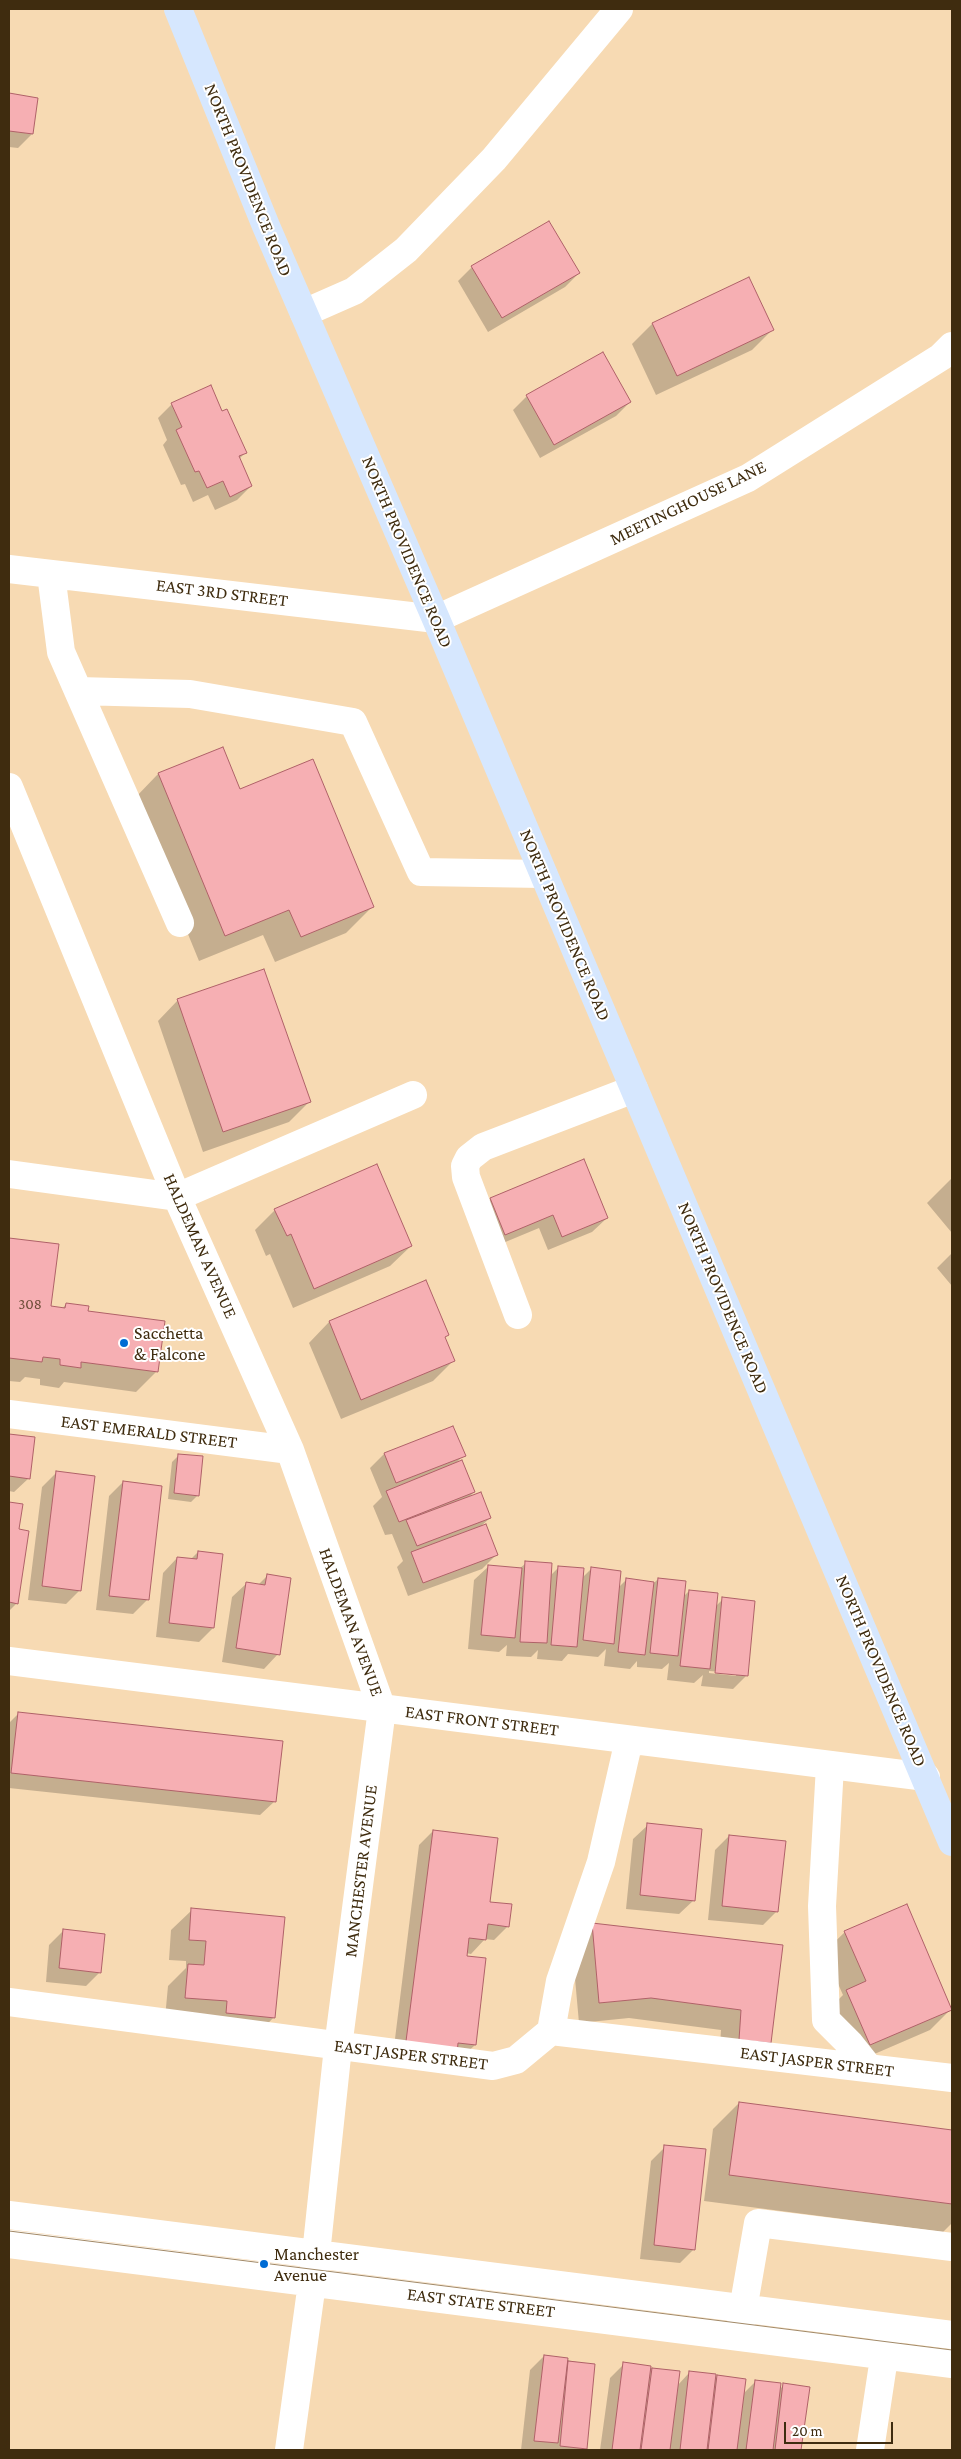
<!DOCTYPE html>
<style>
body{margin:0}
#map{position:relative;width:961px;height:2459px;overflow:hidden;background:#f7dab3;font-family:"Crimson Pro",serif}
canvas{display:block}
.frame{position:absolute;inset:0;border:10px solid #3f2c0f;pointer-events:none}
.scale{position:absolute;left:784px;top:2422px;width:109px;height:22px;box-sizing:border-box;border:2px solid #3f2c0f;border-top:0;padding-left:6px;font-size:15px;line-height:18px;white-space:nowrap;color:#3f2c0f;-webkit-text-stroke:4px #fff;paint-order:stroke}
</style>
<div id="map">
<canvas width="961" height="2459"></canvas>
<div class="frame"></div>
<div class="scale">20 m</div>
</div>
<script>
const ctx = document.querySelector('canvas').getContext('2d');
ctx.lineJoin = 'round';
function fill(path, color) { ctx.fillStyle = color; ctx.fill(path, 'evenodd'); }
const toPath = rows => new Path2D(rows.map(r => 'M' + r).join(''));
function stroke(path, color, width, dash) { ctx.strokeStyle = color; ctx.lineWidth = width; ctx.lineCap = dash ? 'butt' : 'round'; ctx.setLineDash(dash || []); ctx.stroke(path); }
function label(font, color, halo, rows, align = 'center') {
  ctx.font = font + ' "Crimson Pro",serif'; ctx.lineWidth = 4; ctx.setLineDash([]); ctx.textBaseline = 'middle'; ctx.strokeStyle = halo; ctx.fillStyle = color; for (const [text, x, y, turn = 0] of rows) {
    ctx.save(); ctx.translate(x, y); ctx.rotate((+turn || 0) * Math.PI / 180); ctx.textAlign = isNaN(turn) ? turn : align; if (halo) ctx.strokeText(text, 0, 0); ctx.fillText(text, 0, 0); ctx.restore();
  }
}
fill(toPath([
 [9,95,37,99,32,134,18,148,9,147],
 [472,267,579,273,565,287,488,332,458,281],
 [652,324,772,330,752,350,656,395,632,344],
 [527,396,630,402,616,416,540,458,513,410],
 [172,404,222,413,245,453,239,459,251,486,237,500,215,510,208,495,193,502,185,484,181,485,163,445,167,440,158,418],
 [222,748,240,790,372,907,346,933,275,962,263,935,199,961,133,800,158,774],
 [178,1000,309,1102,289,1122,203,1152,158,1021],
 [952,1178,952,1233,927,1203],
 [491,1199,607,1218,592,1232,548,1250,539,1228,491,1248,476,1213],
 [275,1210,411,1246,390,1266,293,1308,270,1254,266,1256,255,1230],
 [9,1239,58,1245,49,1307,62,1309,66,1304,87,1312,157,1371,136,1392,64,1382,59,1388,40,1385,40,1379,25,1377,20,1382,9,1381],
 [952,1253,952,1286,937,1268],
 [425,1282,447,1335,444,1338,453,1361,433,1381,341,1419,309,1343,329,1322],
 [9,1435,34,1438,29,1478,14,1492,9,1491],
 [384,1454,464,1455,455,1464,474,1492,467,1499,490,1518,480,1527,496,1555,482,1569,408,1596,397,1567,403,1561,392,1534,385,1535,373,1506,382,1497,370,1468],
 [179,1455,198,1495,191,1502,168,1499,172,1462],
 [56,1473,80,1590,66,1604,28,1600,42,1487],
 [123,1482,147,1600,133,1614,96,1610,109,1496],
 [9,1503,22,1505,18,1530,17,1603,9,1611],
 [198,1552,213,1628,199,1642,156,1637,163,1573,177,1558,190,1560],
 [526,1563,550,1576,559,1567,582,1578,591,1569,618,1588,626,1580,652,1585,658,1579,682,1598,689,1591,716,1606,723,1599,747,1675,733,1689,701,1686,703,1675,694,1683,667,1680,669,1663,662,1669,637,1667,637,1661,630,1669,604,1666,606,1649,598,1657,568,1654,562,1661,537,1659,538,1650,531,1657,506,1656,507,1645,499,1652,468,1649,474,1580,489,1566,519,1569],
 [709,1671,736,1673,736,1676,709,1673],
 [267,1576,278,1654,264,1669,222,1662,232,1597,247,1583,258,1585],
 [19,1713,275,1801,260,1815,9,1788,9,1723],
 [648,1825,694,1900,679,1914,626,1909,633,1839],
 [433,1831,508,1926,494,1940,485,1939,471,1954,466,1953,475,2045,460,2059,392,2063,419,1845],
 [729,1836,777,1911,763,1925,708,1920,715,1850],
 [192,1910,274,2017,254,2038,165,2018,168,1986,186,1968,186,1961,169,1960,171,1930],
 [592,1925,782,1946,770,2043,719,2060,721,2030,629,2018,579,2023,572,1945],
 [63,1931,100,1972,86,1986,46,1982,49,1945],
 [845,1932,951,2009,930,2030,849,2065,827,2011,843,1995,824,1952],
 [739,2103,952,2131,952,2223,943,2232,704,2201,713,2129],
 [665,2147,694,2249,680,2263,640,2259,651,2161],
 [544,2356,594,2365,584,2450,521,2450,530,2370],
 [624,2364,678,2372,677,2386,689,2373,714,2381,718,2377,743,2394,756,2381,780,2389,784,2385,808,2388,800,2450,600,2450,610,2378]
]), '#0003');
const building = toPath([
 [9,93,38,98,33,134,9,131,9,93],
 [549,221,580,273,502,318,471,266,549,221],
 [749,277,774,330,677,376,652,323,749,277],
 [603,352,631,402,554,445,526,395,603,352],
 [211,385,222,411,227,409,247,453,239,456,252,486,230,497,223,481,207,488,199,471,195,472,176,430,182,427,171,403,211,385],
 [223,747,240,789,313,759,374,907,301,937,289,910,225,936,158,773,223,747],
 [264,969,311,1102,223,1132,177,999,264,969],
 [584,1159,608,1218,562,1237,553,1215,505,1235,490,1198,584,1159],
 [377,1164,412,1246,314,1289,291,1234,287,1236,274,1209,377,1164],
 [9,1238,59,1244,51,1306,65,1308,66,1303,89,1306,88,1311,165,1321,158,1372,81,1362,81,1368,60,1365,60,1359,43,1357,42,1362,9,1358,9,1238],
 [426,1280,449,1335,445,1337,455,1361,361,1400,329,1321,426,1280],
 [453,1426,466,1456,396,1483,384,1453,453,1426],
 [9,1434,35,1437,30,1479,9,1476,9,1434],
 [178,1454,203,1456,199,1496,174,1493,178,1454],
 [462,1460,475,1492,399,1522,386,1491,462,1460],
 [56,1471,95,1476,81,1591,42,1586,56,1471],
 [123,1481,162,1486,149,1600,109,1596,123,1481],
 [481,1492,491,1518,417,1546,406,1520,481,1492],
 [9,1502,23,1504,19,1529,29,1531,18,1604,9,1602,9,1502],
 [486,1524,498,1555,423,1583,411,1552,486,1524],
 [198,1551,223,1554,214,1628,169,1623,177,1557,197,1559,198,1551],
 [525,1561,552,1563,547,1643,520,1642,525,1561],
 [488,1565,522,1568,515,1638,481,1635,488,1565],
 [558,1566,584,1568,577,1647,551,1645,558,1566],
 [591,1567,621,1571,614,1644,583,1640,591,1567],
 [267,1574,291,1578,280,1655,236,1648,246,1582,265,1585,267,1574],
 [626,1578,654,1582,645,1655,618,1652,626,1578],
 [658,1578,686,1581,678,1656,650,1653,658,1578],
 [689,1590,718,1593,710,1669,680,1666,689,1590],
 [722,1597,755,1601,748,1676,715,1673,722,1597],
 [18,1712,283,1741,276,1802,11,1773,18,1712],
 [647,1823,702,1829,695,1901,640,1895,647,1823],
 [433,1830,498,1838,490,1902,512,1904,509,1927,488,1924,486,1940,469,1938,467,1956,486,1958,476,2045,458,2043,457,2055,405,2049,433,1830],
 [729,1835,786,1841,778,1912,722,1906,729,1835],
 [907,1904,952,2010,870,2045,846,1990,866,1981,844,1931,907,1904],
 [191,1908,285,1917,275,2018,226,2013,227,2001,185,1998,188,1964,204,1965,206,1941,189,1940,191,1908],
 [592,1923,783,1945,771,2043,739,2040,741,2010,651,1998,599,2003,592,1923],
 [63,1929,105,1934,101,1973,59,1968,63,1929],
 [739,2102,952,2130,952,2204,729,2175,739,2102],
 [664,2145,706,2149,695,2250,654,2245,664,2145],
 [544,2355,568,2358,558,2443,534,2441,544,2355],
 [568,2361,595,2364,587,2449,560,2446,568,2361],
 [623,2362,651,2366,640,2450,612,2450,623,2362],
 [652,2368,680,2371,670,2450,641,2450,652,2368],
 [689,2371,716,2374,707,2450,680,2450,689,2371],
 [717,2375,746,2379,737,2450,708,2450,717,2375],
 [755,2380,781,2383,773,2450,746,2450,755,2380],
 [783,2383,810,2387,801,2450,775,2450,783,2383]
]);
fill(building, '#f6afb3');
stroke(building, '#af6168', 1);
stroke(toPath([
 [304,313,354,291,406,250,494,159,619,9],
 [9,569,436,619,748,478,941,357,952,346],
 [51,574,61,652,180,923],
 [78,691,190,694,353,722,421,872,543,874],
 [9,787,177,1197,290,1450,382,1709,338,2047,316,2254,289,2450],
 [9,1174,177,1197,413,1095],
 [518,1315,466,1177,465,1166,469,1158,483,1147,634,1089],
 [9,1414,290,1450],
 [9,1661,926,1777],
 [830,1766,822,1906,826,2020,850,2044,869,2068],
 [9,2002,493,2066,516,2060,551,2031,952,2078],
 [551,2031,560,1981,601,1862,629,1740],
 [9,2215,952,2335],
 [9,2244,952,2364],
 [740,2327,758,2223,952,2247],
 [870,2450,887,2338]
]), '#fff', 28);
stroke(toPath([
 [178,9,266,226,436,619,952,1842]
]), '#d6e7fe', 28);
stroke(toPath([
 [9,2231,952,2350]
]), '#a28967', 1);
for (const [x, y, r, color] of [
 [124,1343,5,"#006cd4"],
 [264,2264,5,"#006cd4"]
]) { const dot = new Path2D(); dot.arc(x, y, r, 0, 2 * Math.PI); ctx.fillStyle = color; ctx.fill(dot); stroke(dot, '#fff', 2); }
label('15px', '#6d4d38', null, [
 ["308",30,1304]
]);
label('18px', '#3f2c0f', '#fff', [
 ["NORTH PROVIDENCE ROAD",248,180,68],
 ["MEETINGHOUSE LANE",688,503,-26],
 ["NORTH PROVIDENCE ROAD",407,552,67],
 ["EAST 3RD STREET",222,593,7],
 ["NORTH PROVIDENCE ROAD",565,925,67],
 ["HALDEMAN AVENUE",200,1246,66],
 ["NORTH PROVIDENCE ROAD",723,1298,67],
 ["EAST EMERALD STREET",149,1432,7],
 ["HALDEMAN AVENUE",351,1622,70],
 ["NORTH PROVIDENCE ROAD",881,1671,67],
 ["EAST FRONT STREET",482,1721,7],
 ["MANCHESTER AVENUE",361,1871,-83],
 ["EAST JASPER STREET",411,2055,7],
 ["EAST JASPER STREET",817,2062,7],
 ["EAST STATE STREET",481,2303,7]
]);
label('18px', '#3f2c0f', '#fff', [
 ["Sacchetta",134,1333],
 ["& Falcone",134,1354],
 ["Manchester",274,2254],
 ["Avenue",274,2275]
], 'left');
</script>
